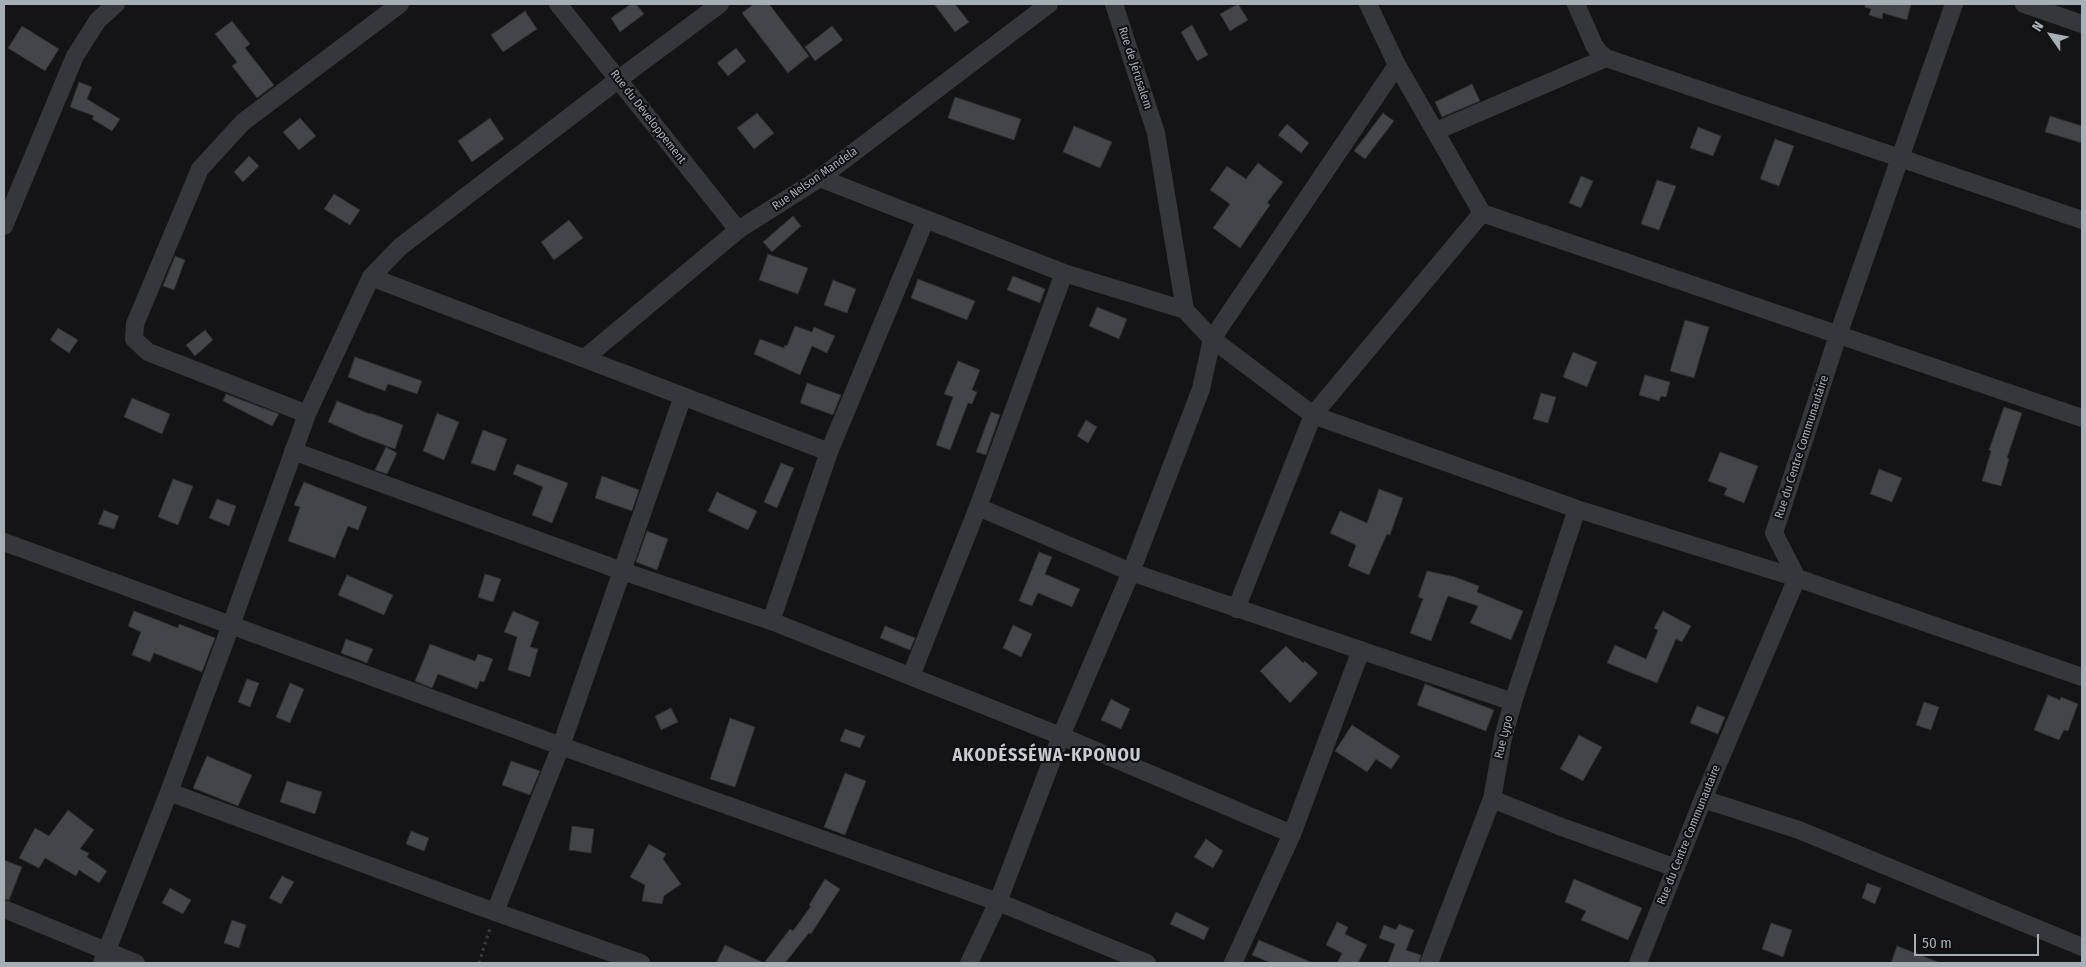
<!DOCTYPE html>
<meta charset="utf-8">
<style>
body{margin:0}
#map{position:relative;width:2086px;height:967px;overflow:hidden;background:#141416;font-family:"Fira Sans Condensed",sans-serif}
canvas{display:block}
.frame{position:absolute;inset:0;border:5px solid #a6aeb6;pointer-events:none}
.north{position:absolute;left:2026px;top:10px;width:50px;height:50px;-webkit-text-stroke:4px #0f0f11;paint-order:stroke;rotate:303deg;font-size:14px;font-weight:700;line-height:20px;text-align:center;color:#a6aeb6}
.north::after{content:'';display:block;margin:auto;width:18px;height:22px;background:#a6aeb6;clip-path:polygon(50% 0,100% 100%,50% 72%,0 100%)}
.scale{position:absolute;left:1914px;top:934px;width:125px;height:22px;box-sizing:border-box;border:2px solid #a6aeb6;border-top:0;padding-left:6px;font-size:15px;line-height:18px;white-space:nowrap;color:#a6aeb6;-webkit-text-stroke:4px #0f0f11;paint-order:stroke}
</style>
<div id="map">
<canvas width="2086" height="967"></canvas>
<div class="frame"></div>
<div class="north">N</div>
<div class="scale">50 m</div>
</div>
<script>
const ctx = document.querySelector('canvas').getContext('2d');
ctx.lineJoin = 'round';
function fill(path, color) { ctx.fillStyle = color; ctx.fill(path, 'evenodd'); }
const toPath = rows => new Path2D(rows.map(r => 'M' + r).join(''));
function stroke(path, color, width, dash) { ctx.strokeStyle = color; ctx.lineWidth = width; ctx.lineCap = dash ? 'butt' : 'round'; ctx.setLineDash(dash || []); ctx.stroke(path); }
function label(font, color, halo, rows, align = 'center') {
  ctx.font = font + ' "Fira Sans Condensed",sans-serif'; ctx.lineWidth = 4; ctx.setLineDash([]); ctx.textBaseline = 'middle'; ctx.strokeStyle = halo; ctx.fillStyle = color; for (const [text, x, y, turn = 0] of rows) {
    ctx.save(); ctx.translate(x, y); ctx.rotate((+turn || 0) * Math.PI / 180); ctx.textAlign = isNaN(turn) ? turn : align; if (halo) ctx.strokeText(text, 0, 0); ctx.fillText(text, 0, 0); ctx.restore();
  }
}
const building = toPath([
 [631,4,636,4,644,14,620,32,611,18,631,4],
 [754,4,769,4,809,56,788,73,742,13,754,4],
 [934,4,955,4,969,22,955,32,934,4],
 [1238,4,1248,20,1230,31,1220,14,1238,4],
 [1865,4,1911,4,1907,20,1883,13,1882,19,1869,15,1871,9,1865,7,1865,4],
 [525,11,537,29,503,52,491,35,525,11],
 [232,21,250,44,245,48,274,85,257,98,232,66,237,62,215,34,232,21],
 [1192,25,1208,55,1197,61,1181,32,1192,25],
 [22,26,59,49,45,71,8,48,22,26],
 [832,26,843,40,815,61,805,47,832,26],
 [736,48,746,61,728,76,717,63,736,48],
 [79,82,92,87,87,99,120,119,112,131,92,119,94,116,70,107,79,82],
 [1472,84,1480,101,1442,117,1435,102,1472,84],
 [955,97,1021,119,1014,140,948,118,955,97],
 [757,113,774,133,754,149,737,128,757,113],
 [1383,113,1394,121,1365,159,1354,151,1383,113],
 [2050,116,2082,126,2082,143,2045,132,2050,116],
 [300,118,316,136,299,150,283,132,300,118],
 [490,118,504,139,472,162,458,141,490,118],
 [1287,124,1309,143,1301,153,1278,135,1287,124],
 [1074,126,1112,142,1100,168,1063,152,1074,126],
 [1698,127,1721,136,1713,156,1690,148,1698,127],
 [1775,139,1794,146,1779,186,1760,179,1775,139],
 [249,156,259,166,243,182,234,172,249,156],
 [1258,163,1283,182,1267,203,1270,205,1240,248,1213,228,1230,204,1210,190,1227,166,1246,179,1258,163],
 [1581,176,1593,181,1581,208,1569,203,1581,176],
 [1657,180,1676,186,1659,230,1641,224,1657,180],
 [334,194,360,210,350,225,324,209,334,194],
 [793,216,801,226,772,252,763,242,793,216],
 [569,220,583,238,554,260,541,242,569,220],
 [768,254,808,268,798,294,759,280,768,254],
 [175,256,185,260,174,290,163,286,175,256],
 [1013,276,1045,289,1040,303,1007,290,1013,276],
 [918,279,975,301,967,320,911,298,918,279],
 [833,280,856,289,847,313,824,305,833,280],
 [1097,307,1127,319,1119,339,1089,326,1097,307],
 [1685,320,1709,327,1694,378,1670,371,1685,320],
 [795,326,812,332,814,327,835,336,827,353,812,346,800,375,754,354,760,339,784,348,785,345,787,346,795,326],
 [58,328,78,340,69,353,50,340,58,328],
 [205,330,213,340,195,356,186,345,205,330],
 [1573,352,1597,362,1587,387,1563,377,1573,352],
 [355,357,422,381,417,394,388,384,385,391,348,377,355,357],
 [958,361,980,370,972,390,977,392,972,404,968,403,950,450,936,445,953,397,944,394,958,361],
 [1645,375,1670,382,1666,397,1661,396,1659,401,1639,395,1645,375],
 [807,383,841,395,833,415,800,403,807,383],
 [1541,393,1556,397,1548,423,1533,419,1541,393],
 [226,394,279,414,272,426,223,401,226,394],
 [132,398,170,414,162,434,124,417,132,398],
 [337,401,370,414,370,413,403,425,395,449,362,437,328,422,337,401],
 [2004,407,2022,413,2007,458,2009,459,2001,486,1982,481,1991,451,1989,450,2004,407],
 [991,412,1000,415,986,455,976,452,991,412],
 [437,413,459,422,444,460,423,451,437,413],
 [1086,420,1097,427,1088,443,1077,436,1086,420],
 [483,430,507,439,495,471,471,463,483,430],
 [386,447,397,453,387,474,375,470,386,447],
 [1720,452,1758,466,1744,503,1724,495,1727,488,1708,481,1720,452],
 [781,463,794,468,777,508,764,502,781,463],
 [517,464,568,483,552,523,532,515,543,487,513,474,517,464],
 [1879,469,1902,478,1892,502,1870,494,1879,469],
 [602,476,639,490,632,511,595,498,602,476],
 [173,479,193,486,178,525,158,517,173,479],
 [304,482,367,507,358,530,348,526,335,558,288,541,300,507,294,505,304,482],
 [1379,489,1403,498,1390,535,1387,534,1369,575,1348,566,1356,545,1330,533,1340,511,1367,523,1379,489],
 [717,492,757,511,748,530,708,511,717,492],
 [217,499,236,506,229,526,209,518,217,499],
 [104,510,119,516,114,529,98,524,104,510],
 [647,531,668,539,657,570,636,562,647,531],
 [1039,552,1052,557,1045,574,1080,589,1072,607,1038,593,1032,606,1019,601,1039,552],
 [1427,571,1455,577,1479,586,1477,592,1523,611,1511,640,1470,623,1478,606,1448,596,1431,641,1410,633,1423,599,1418,597,1427,571],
 [485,574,501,579,493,602,478,597,485,574],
 [347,575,393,595,384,615,338,595,347,575],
 [134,611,178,628,179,624,215,638,202,672,154,653,150,662,132,655,141,632,128,626,134,611],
 [513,611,539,622,530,647,538,649,530,677,508,670,517,637,504,632,513,611],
 [1663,611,1691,626,1682,642,1676,639,1657,683,1607,663,1615,645,1646,659,1658,630,1654,628,1663,611],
 [1013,625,1032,634,1021,657,1003,648,1013,625],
 [885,626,915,638,910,650,880,638,885,626],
 [346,639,373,649,367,663,341,653,346,639],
 [430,644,475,661,478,654,493,659,484,682,480,681,477,689,438,674,432,688,415,681,430,644],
 [1286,646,1303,663,1305,661,1318,673,1290,703,1260,671,1286,646],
 [247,679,259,683,250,707,238,702,247,679],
 [290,683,304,689,290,723,276,717,290,683],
 [1425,684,1494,710,1486,731,1417,705,1425,684],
 [2048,695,2060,700,2061,697,2078,704,2068,731,2064,730,2059,740,2034,730,2048,695],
 [1111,699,1130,709,1121,729,1101,720,1111,699],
 [1924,702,1939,707,1931,730,1916,725,1924,702],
 [1697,706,1725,717,1718,734,1690,723,1697,706],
 [671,708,678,722,661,730,655,716,671,708],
 [730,718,755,727,735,787,710,779,730,718],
 [1352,725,1400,756,1391,769,1376,759,1367,772,1335,751,1352,725],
 [845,729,865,736,860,748,840,741,845,729],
 [1579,735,1602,747,1583,781,1560,769,1579,735],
 [207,756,252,775,238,806,193,788,207,756],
 [511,761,540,771,530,795,502,785,511,761],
 [845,773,866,781,845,835,824,827,845,773],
 [287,781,322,792,315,814,280,802,287,781],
 [68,810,94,830,80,849,89,853,87,857,107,871,99,883,79,870,76,876,45,858,39,868,19,858,35,828,49,836,68,810],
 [572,826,594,829,591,853,569,850,572,826],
 [411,831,429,838,424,851,406,844,411,831],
 [1206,839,1223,851,1213,868,1194,857,1206,839],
 [649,844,666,854,663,859,681,884,664,896,662,904,642,901,645,885,630,877,649,844],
 [4,860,22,867,9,900,4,899,4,860],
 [282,876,294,882,281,904,269,898,282,876],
 [825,879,840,889,811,934,809,933,785,963,716,963,725,945,764,963,790,929,793,931,811,906,809,905,825,879],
 [1574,879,1642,908,1628,940,1581,920,1586,911,1565,902,1574,879],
 [1867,883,1881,888,1875,904,1862,898,1867,883],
 [170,888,191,900,183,914,162,903,170,888],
 [1176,912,1209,928,1204,940,1170,924,1176,912],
 [232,920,246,925,239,948,224,943,232,920],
 [1337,922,1348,927,1345,934,1367,945,1358,963,1337,963,1342,953,1326,945,1337,922],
 [1771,923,1792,930,1783,957,1762,949,1771,923],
 [1399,924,1414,930,1406,950,1421,955,1419,963,1388,963,1395,944,1379,938,1384,925,1396,930,1399,924],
 [1259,940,1313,963,1271,963,1252,955,1259,940],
 [1897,946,1938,962,1937,963,1891,963,1897,946]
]);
fill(building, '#434549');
stroke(building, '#2e2f32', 1);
stroke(toPath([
 [479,963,490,928]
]), '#3b3e42', 3, [2.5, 4]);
stroke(toPath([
 [558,4,738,230],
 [1114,4,1156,133,1185,310],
 [1368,4,1397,65,1482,213,2082,418],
 [1576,4,1594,45,1599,52,1606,58,2082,220],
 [2024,4,2082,24],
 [1436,131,1606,58],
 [820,178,1064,273,1185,310,1212,339,1313,415,1577,509,1797,578,2082,677],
 [4,226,75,56,98,20,116,4],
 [371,277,829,452],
 [585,358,738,230,820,178,1049,4],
 [307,414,148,352,134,339,135,324,200,169,243,122,400,4],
 [293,451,622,571,771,621,1061,736,1292,834],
 [978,507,1131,572,1513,702],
 [4,542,561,746,998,902,1147,963],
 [1236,609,1313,415,1482,213],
 [771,621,829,452,925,221],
 [911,676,978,507,1064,273],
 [169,792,495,912,641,963],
 [1492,799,1559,826,1676,868],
 [1703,799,1799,830,2082,947],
 [4,909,136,963],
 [495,912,561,746,683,396],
 [102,963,169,792,231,625,307,414,371,277,400,247,619,79,720,4],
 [969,963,998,902,1061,736,1131,572,1201,389,1212,339,1397,65],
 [1233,963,1292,834,1361,650],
 [1429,963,1492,799,1503,738,1513,702,1577,509],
 [1638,963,1703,799,1797,578,1774,533,1838,335,1954,4]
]), '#35373b', 18);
label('12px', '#a6aeb6', '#0f0f11', [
 ["Rue de Jérusalem",1135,68,72],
 ["Rue du Développement",648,117,52],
 ["Rue Nelson Mandela",815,179,-35],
 ["Rue du Centre Communautaire",1802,447,-72],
 ["Rue Lypo",1504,737,-76],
 ["Rue du Centre Communautaire",1689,835,-68]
]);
ctx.letterSpacing = '1px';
label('bold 18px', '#c7ccd2', '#0f0f11', [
 ["AKODÉSSÉWA-KPONOU",1047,756]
]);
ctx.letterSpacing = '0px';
</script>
